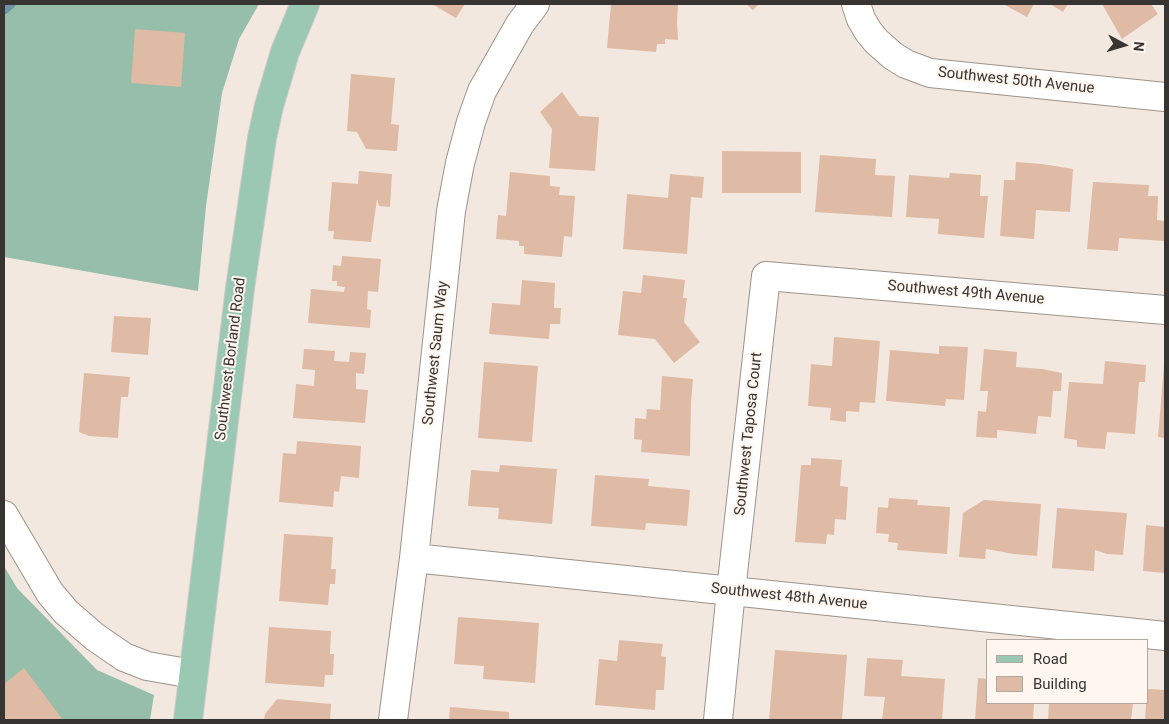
<!DOCTYPE html>
<style>
body{margin:0}
#map{position:relative;width:1169px;height:724px;overflow:hidden;background:#f3e8e0;font-family:Roboto,sans-serif}
canvas{display:block}
.frame{position:absolute;inset:0;border:5px solid #383431;pointer-events:none}
.legend{position:absolute;left:986px;top:639px;width:162px;height:65px;box-sizing:border-box;background:#fff6ef;border:1px solid #afa8a3;margin:0;padding:6px 9px;list-style:none;font-size:15px;color:#383431}
.legend li{display:flex;align-items:center;gap:10px;height:25px}
.legend b{width:25px;border:1px solid #afa8a3}
.north{position:absolute;left:1099px;top:20px;width:50px;height:50px;-webkit-text-stroke:4px #fff6ef;paint-order:stroke;rotate:96deg;font-size:14px;font-weight:700;line-height:20px;text-align:center;color:#383431}
.north::after{content:'';display:block;margin:auto;width:18px;height:22px;background:#383431;clip-path:polygon(50% 0,100% 100%,50% 72%,0 100%)}
</style>
<div id="map">
<canvas width="1169" height="724"></canvas>
<div class="frame"></div>
<ul class="legend">
<li><b style="height:6px;background:#9bc8b2"></b>Road</li>
<li><b style="height:14px;background:#dfbaa4"></b>Building</li>
</ul>
<div class="north">N</div>
</div>
<script>
const ctx = document.querySelector('canvas').getContext('2d');
ctx.lineJoin = 'round';
function fill(path, color) { ctx.fillStyle = color; ctx.fill(path, 'evenodd'); }
const toPath = rows => new Path2D(rows.map(r => 'M' + r).join(''));
function stroke(path, color, width, dash) { ctx.strokeStyle = color; ctx.lineWidth = width; ctx.lineCap = dash ? 'butt' : 'round'; ctx.setLineDash(dash || []); ctx.stroke(path); }
function label(font, color, halo, rows, align = 'center') {
  ctx.font = font + ' Roboto,sans-serif'; ctx.lineWidth = 4; ctx.setLineDash([]); ctx.textBaseline = 'middle'; ctx.strokeStyle = halo; ctx.fillStyle = color; for (const [text, x, y, turn = 0] of rows) {
    ctx.save(); ctx.translate(x, y); ctx.rotate((+turn || 0) * Math.PI / 180); ctx.textAlign = isNaN(turn) ? turn : align; if (halo) ctx.strokeText(text, 0, 0); ctx.fillText(text, 0, 0); ctx.restore();
  }
}
fill(toPath([
 [4,4,259,4,239,39,222,93,206,206,198,291,4,257],
 [4,566,17,588,97,670,154,695,150,720,4,720]
]), '#96beab');
stroke(toPath([
 [4,10,11,4]
]), '#6c94a6', 9);
fill(toPath([
 [432,4,465,4,456,18],
 [611,4,678,4,677,22,678,40,665,39,665,44,657,44,656,52,607,48],
 [746,4,759,4,753,10],
 [1003,4,1034,4,1027,17],
 [1050,4,1068,4,1063,12],
 [1102,4,1151,4,1158,14,1122,39],
 [135,29,185,33,181,87,131,83],
 [351,74,395,78,391,124,399,125,397,151,366,149,357,132,347,131],
 [562,92,579,116,599,117,595,171,549,168,552,129,540,112],
 [722,151,801,152,801,193,722,193],
 [820,155,876,159,875,175,895,176,892,217,815,212],
 [1016,162,1042,164,1073,169,1070,212,1036,210,1034,239,1000,236,1004,180,1015,180],
 [359,171,392,174,390,207,379,206,377,199,371,242,333,239,334,231,328,231,332,182,358,184],
 [510,172,550,176,550,186,560,187,559,195,575,196,572,237,564,236,562,257,524,254,524,246,519,246,519,241,496,239,498,215,506,216],
 [950,173,981,175,980,196,988,196,984,238,938,234,939,219,906,217,909,175,949,178],
 [670,174,704,177,702,198,691,197,687,254,623,249,627,194,668,198],
 [1093,182,1149,185,1148,196,1158,196,1157,220,1165,221,1165,241,1119,238,1118,251,1087,249],
 [342,256,381,259,378,292,368,291,367,309,371,310,370,328,308,323,311,289,344,292,345,287,337,286,337,281,332,281,333,265,341,266],
 [643,275,685,280,683,298,687,298,684,322,700,342,674,363,655,339,618,335,623,291,641,293],
 [522,280,555,283,554,308,561,308,560,324,550,324,549,339,489,334,492,303,520,305],
 [114,316,151,318,148,355,111,352],
 [834,337,880,341,875,403,860,402,859,412,846,411,846,422,830,420,831,408,808,406,811,364,832,366],
 [939,346,968,347,964,400,946,399,945,406,886,401,890,350,939,354],
 [304,349,335,351,334,361,349,362,350,352,366,353,364,374,356,373,356,389,368,390,365,423,293,418,296,384,314,386,315,370,302,369],
 [984,349,1017,352,1016,367,1042,369,1062,373,1061,391,1053,391,1051,417,1038,416,1036,434,997,430,997,438,976,437,978,411,986,412,988,391,980,391],
 [1105,361,1146,365,1145,382,1139,382,1135,434,1107,432,1105,449,1077,447,1077,440,1064,438,1069,382,1103,384],
 [484,362,538,366,532,442,478,438],
 [1164,365,1165,365,1165,438,1158,437],
 [84,373,130,377,128,397,121,397,118,438,89,436,79,432],
 [662,376,693,379,691,402,690,456,641,452,642,440,634,439,635,418,646,419,647,409,660,410],
 [297,441,361,446,359,478,341,476,339,492,334,491,333,507,279,502,283,453,296,454],
 [811,458,842,460,840,486,848,487,846,520,835,519,834,535,827,534,826,544,795,542,801,465,811,465],
 [500,465,557,469,552,524,498,519,499,508,468,506,471,470,499,472],
 [595,475,649,479,648,486,690,490,687,526,646,523,645,530,591,526],
 [889,498,918,500,917,505,950,507,947,554,897,550,898,543,888,542,889,534,876,533,878,507,888,508],
 [984,500,1041,504,1037,556,1014,554,986,549,985,559,959,557,963,513],
 [1057,508,1127,513,1123,555,1107,554,1095,550,1094,571,1052,568],
 [1146,525,1165,527,1165,573,1143,571],
 [284,534,333,537,331,569,336,569,335,584,330,584,328,605,279,601],
 [458,617,539,623,535,683,483,679,484,666,454,664],
 [269,627,331,631,330,654,334,654,333,675,325,675,324,687,265,683],
 [619,640,663,644,661,656,666,657,664,690,656,690,655,710,595,705,599,659,617,661],
 [775,650,847,655,842,720,769,720],
 [867,658,903,660,901,676,945,679,942,720,882,720,885,697,864,696],
 [24,668,63,720,4,720,4,684],
 [978,678,988,679,988,703,1034,703,1033,720,975,720],
 [1148,689,1165,690,1165,720,1145,720,1146,703,1148,703],
 [277,699,331,704,330,720,264,720,265,714],
 [1049,703,1133,703,1131,720,1048,720],
 [450,707,509,712,509,720,449,720]
]), '#dfbaa4');
const minor = toPath([
 [856,4,861,19,868,31,876,41,893,56,906,64,930,73,1165,97],
 [4,515,50,593,66,612,95,637,124,657,147,666,193,674],
 [414,558,1165,636],
 [393,720,414,558,451,211,460,163,471,122,482,91,520,24,535,4],
 [718,720,731,591,766,276,1165,310]
]);
const major = toPath([
 [188,720,240,288,262,138,269,106,285,52,305,4]
]);
stroke(minor, '#9d938b', 30);
stroke(major, '#cbcac9', 30);
stroke(minor, '#fff', 28);
stroke(major, '#9bc8b2', 28);
label('15px', '#383431', '#fff6ef', [
 ["Southwest 50th Avenue",1016,81,6],
 ["Southwest 49th Avenue",966,293,5],
 ["Southwest Saum Way",436,353,-84],
 ["Southwest Borland Road",231,359,-83],
 ["Southwest Taposa Court",749,434,-84],
 ["Southwest 48th Avenue",789,597,6]
]);
</script>
